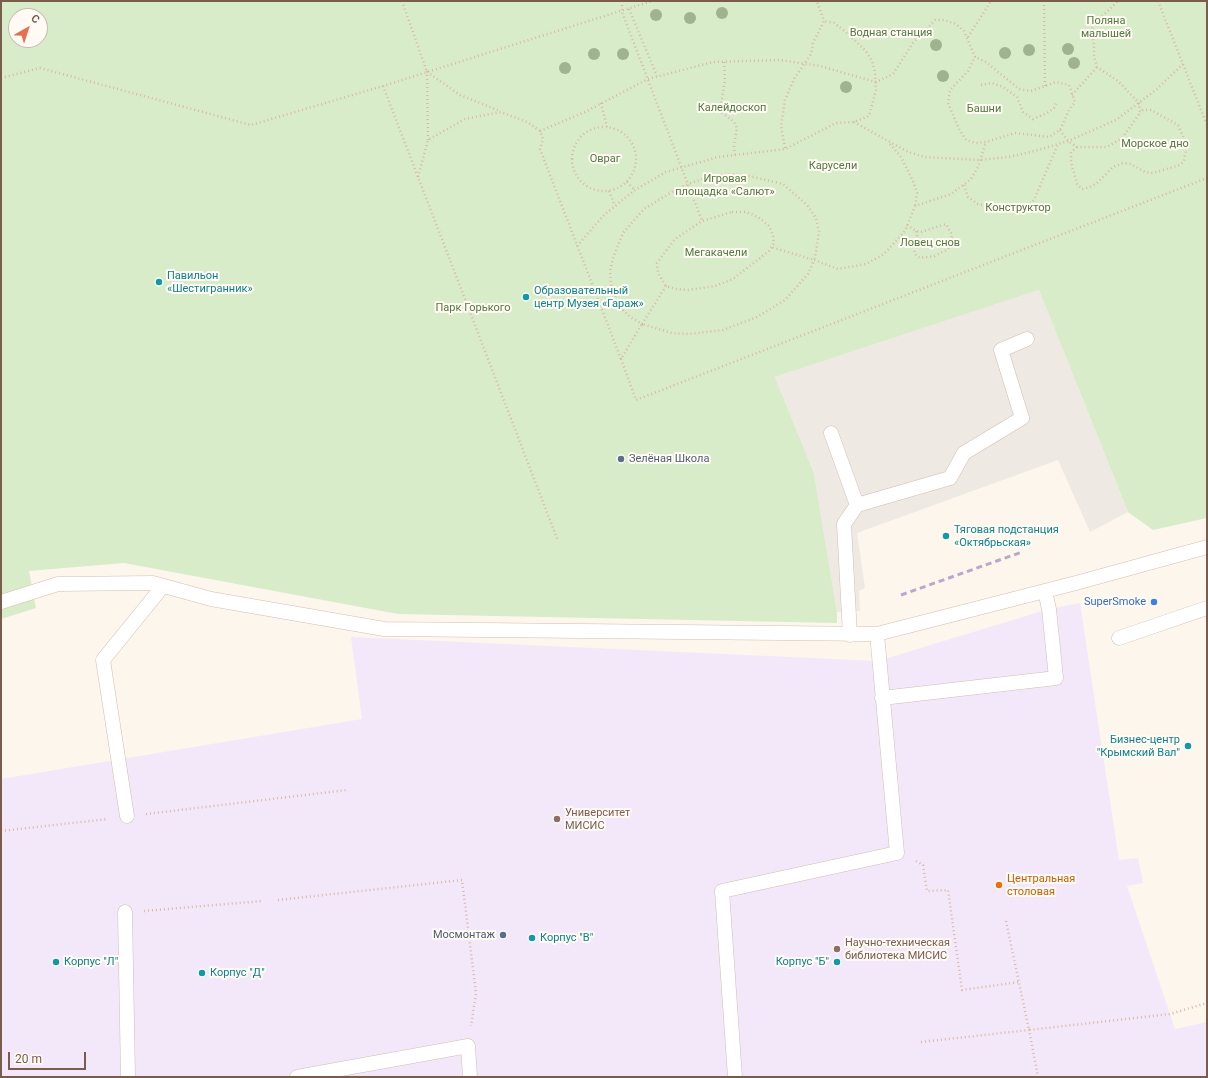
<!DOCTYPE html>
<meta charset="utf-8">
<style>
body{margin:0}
#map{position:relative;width:1208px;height:1078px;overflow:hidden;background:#fdf6ec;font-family:Roboto,sans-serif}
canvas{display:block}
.frame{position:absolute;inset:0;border:2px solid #7a5c4d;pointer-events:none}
.north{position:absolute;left:8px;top:8px;width:40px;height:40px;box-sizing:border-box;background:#fffaf3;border:1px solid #cabbb1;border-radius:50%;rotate:39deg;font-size:11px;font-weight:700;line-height:16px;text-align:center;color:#7a5c4d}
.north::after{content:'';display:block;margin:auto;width:14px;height:18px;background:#e76f51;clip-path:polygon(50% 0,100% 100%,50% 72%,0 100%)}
.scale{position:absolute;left:8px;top:1052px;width:78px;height:18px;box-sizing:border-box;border:2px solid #7a5c4d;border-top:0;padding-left:5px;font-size:12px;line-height:14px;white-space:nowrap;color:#7a5c4d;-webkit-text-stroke:3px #fffaf3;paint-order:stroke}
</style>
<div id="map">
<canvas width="1208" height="1078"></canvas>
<div class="frame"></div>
<div class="north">С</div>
<div class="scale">20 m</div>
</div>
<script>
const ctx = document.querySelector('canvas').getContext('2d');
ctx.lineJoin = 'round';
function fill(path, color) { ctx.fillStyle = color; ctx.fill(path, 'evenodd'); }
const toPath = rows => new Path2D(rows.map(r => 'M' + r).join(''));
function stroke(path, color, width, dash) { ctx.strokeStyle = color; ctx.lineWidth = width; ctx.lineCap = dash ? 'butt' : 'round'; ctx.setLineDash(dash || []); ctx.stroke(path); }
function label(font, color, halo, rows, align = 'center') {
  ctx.font = font + ' Roboto,sans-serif'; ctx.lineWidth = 4; ctx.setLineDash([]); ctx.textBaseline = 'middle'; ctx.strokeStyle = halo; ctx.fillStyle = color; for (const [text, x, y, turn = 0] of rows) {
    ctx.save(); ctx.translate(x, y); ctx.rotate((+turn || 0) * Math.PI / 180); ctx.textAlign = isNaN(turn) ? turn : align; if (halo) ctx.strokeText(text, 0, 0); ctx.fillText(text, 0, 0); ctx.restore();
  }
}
fill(toPath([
 [1039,290,1128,512,1090,532,1058,460,857,533,865,588,859,591,860,611,837,612,814,473,775,377]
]), '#efe9e4');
fill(toPath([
 [1080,603,1119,860,1138,858,1143,883,1127,886,1175,1029,1207,1022,1207,1077,1,1077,1,779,362,719,351,637,878,661,1049,609]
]), '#f3e8fa');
fill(toPath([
 [1,1,1207,1,1207,518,1153,530,1128,512,1039,290,775,377,814,473,837,612,837,623,398,614,124,563,29,571,36,608,1,619],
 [16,16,40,16,40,40,16,40]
]), '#d8ecc9');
const service = toPath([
 [831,433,857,505],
 [1,602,58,584,153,583,211,599,384,629,877,634,1076,583,1207,547],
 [850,635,844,524,857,505,950,478,964,453,1022,418,1001,350,1027,339],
 [1119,638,1207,608],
 [882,698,1056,678,1049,609,1045,591],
 [127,816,103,660,163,586],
 [125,912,128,1077],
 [297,1077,468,1046,470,1077],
 [735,1077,722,891,897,853,877,634]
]);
stroke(service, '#d1beb0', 15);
stroke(toPath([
 [402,1,427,72],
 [622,1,622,12,702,221],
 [1044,1,1045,86],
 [1158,1,1207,125],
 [629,9,657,76],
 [968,37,991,1],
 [724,62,725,80,720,111,734,122,737,128,734,145,735,155],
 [1,78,40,68,251,125,383,86,652,1],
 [981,85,992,83,1003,87,1017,97,1023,112,1033,119,1047,113,1054,108,1057,101],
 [383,86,558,541],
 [1072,95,1097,67],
 [601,103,607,127],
 [854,122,908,152,925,157,979,160,1009,157,1035,151,1068,141,1116,120,1157,89,1183,64],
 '572 159a32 32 0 1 1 64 0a32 32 0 1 1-64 0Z',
 [1060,130,1068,141,1077,147,1107,147,1122,138,1140,113,1139,103,1118,81,1097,67,1094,56,1094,42,1091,34,1093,25,1118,1],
 [540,131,585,112,648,79,713,62,780,60,820,66,876,82,893,74,913,43,935,20,944,20,956,24,964,31,975,57,968,71,950,90,948,103,959,129,966,140,976,143,986,142,1015,133,1049,137,1060,130,1069,110,1075,102,1069,85,1056,82,1031,91,1019,89,986,62,975,57],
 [428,140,427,72,460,95,500,111],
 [890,144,901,157,913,181,917,193,915,206],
 [1077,147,1071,152,1071,162,1077,184,1082,189,1090,187,1097,183,1113,167,1123,163,1131,164,1145,172,1153,173,1180,165,1184,161,1186,149,1185,141,1178,125,1151,110,1143,110,1140,113],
 [785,148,781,126,785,100,794,79,811,54,813,43,824,21,817,1],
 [418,177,428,140,465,119,501,112,527,122,540,131,543,139,540,149,621,359,642,324,672,333,689,334,723,330,757,317,785,300,808,274,814,260,838,269,866,264,884,254,905,231,915,206,951,194,971,179,978,167,986,142],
 [627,182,635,190],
 [964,185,968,197,978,204,1006,211,1023,210,1034,200,1058,144],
 [609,191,615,206],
 [732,212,746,212,758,217,769,226,773,235,774,243,769,251,733,279,715,286,688,290,676,289,666,286,658,273,657,263,675,239,702,221,732,212],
 [907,225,916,231,921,232,946,224,952,235,951,242,948,249,935,256,920,258,915,254,914,247,917,236,916,231],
 [577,246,604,215,635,190,666,172,718,157,785,149,836,123,854,122,869,116,876,90,875,72,872,61,866,51,846,32,834,23,824,21],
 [666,286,642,324,630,317,618,305,611,284,610,271,613,258,623,233,644,209,675,190,688,184,711,176,731,174,749,176,783,184,807,205,816,218,819,231,816,253,814,260,771,247],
 [621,359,636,400,1207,178],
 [146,814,347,790],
 [1,831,108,819],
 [916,861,923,865,927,891,948,890,962,990,1019,982],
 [278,900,462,880,476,993,471,1026],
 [144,911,262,901],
 [1006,921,1029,1030,1170,1014,1207,1003],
 [921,1042,1029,1030,1038,1077]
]), '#d9b8a5', 2.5, [1, 3]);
stroke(service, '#fff', 14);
stroke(toPath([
 [901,595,1022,552]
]), '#b9a8c9', 3, [6, 4]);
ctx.fillStyle = '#a0b28e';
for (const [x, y] of [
 [722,13],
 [656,15],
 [690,18],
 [936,45],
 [1068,49],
 [1029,50],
 [1005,53],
 [594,54],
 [623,54],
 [1074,63],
 [565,68],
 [943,76],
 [846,87]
]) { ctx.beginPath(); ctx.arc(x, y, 6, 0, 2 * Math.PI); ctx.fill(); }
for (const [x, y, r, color] of [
 [159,282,4,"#0f9aa8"],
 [526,297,4,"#0f9aa8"],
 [621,459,4,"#5c6f8a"],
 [946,536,4,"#0f9aa8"],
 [1154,602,4,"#3f7fe0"],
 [1188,746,4,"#0f9aa8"],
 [557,819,4,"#8d6e63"],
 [999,885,4,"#e8710a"],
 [503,935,4,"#5c6f8a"],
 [532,938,4,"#0f9aa8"],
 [837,949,4,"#8d6e63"],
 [56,962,4,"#0f9aa8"],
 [837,962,4,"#0f9aa8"],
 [202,973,4,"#0f9aa8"]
]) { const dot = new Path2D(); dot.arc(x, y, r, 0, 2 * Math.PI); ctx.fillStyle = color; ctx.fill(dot); stroke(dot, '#fffaf3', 1.5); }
label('11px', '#537a41', '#fffaf3', [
 ["Поляна",1106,21],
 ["малышей",1106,34],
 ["Водная станция",891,33],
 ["Калейдоскоп",732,108],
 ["Башни",984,109],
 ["Морское дно",1155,144],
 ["Овраг",605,159],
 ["Карусели",833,166],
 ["Игровая",725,179],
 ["площадка «Салют»",725,192],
 ["Конструктор",1018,208],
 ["Ловец снов",930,243],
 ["Мегакачели",716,253],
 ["Парк Горького",473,308]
]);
label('11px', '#0d838f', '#fffaf3', [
 ["Павильон",167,276],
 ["«Шестигранник»",167,289],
 ["Образовательный",534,291],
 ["центр Музея «Гараж»",534,304],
 ["Тяговая подстанция",954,530],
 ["«Октябрьская»",954,543],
 ["Бизнес-центр",1180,740,"right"],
 ["\"Крымский Вал\"",1180,753,"right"],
 ["Корпус \"В\"",540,938],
 ["Корпус \"Л\"",64,962],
 ["Корпус \"Б\"",829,962,"right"],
 ["Корпус \"Д\"",210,973]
], 'left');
label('11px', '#4e5e75', '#fffaf3', [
 ["Зелёная Школа",629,459],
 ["Мосмонтаж",495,935,"right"]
], 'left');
label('11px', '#366cbe', '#fffaf3', [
 ["SuperSmoke",1146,602]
], 'right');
label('11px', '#785e54', '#fffaf3', [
 ["Университет",565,813],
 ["МИСИС",565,826],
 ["Научно-техническая",845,943],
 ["библиотека МИСИС",845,956]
], 'left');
label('11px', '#c56008', '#fffaf3', [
 ["Центральная",1007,879],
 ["столовая",1007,892]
], 'left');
</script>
